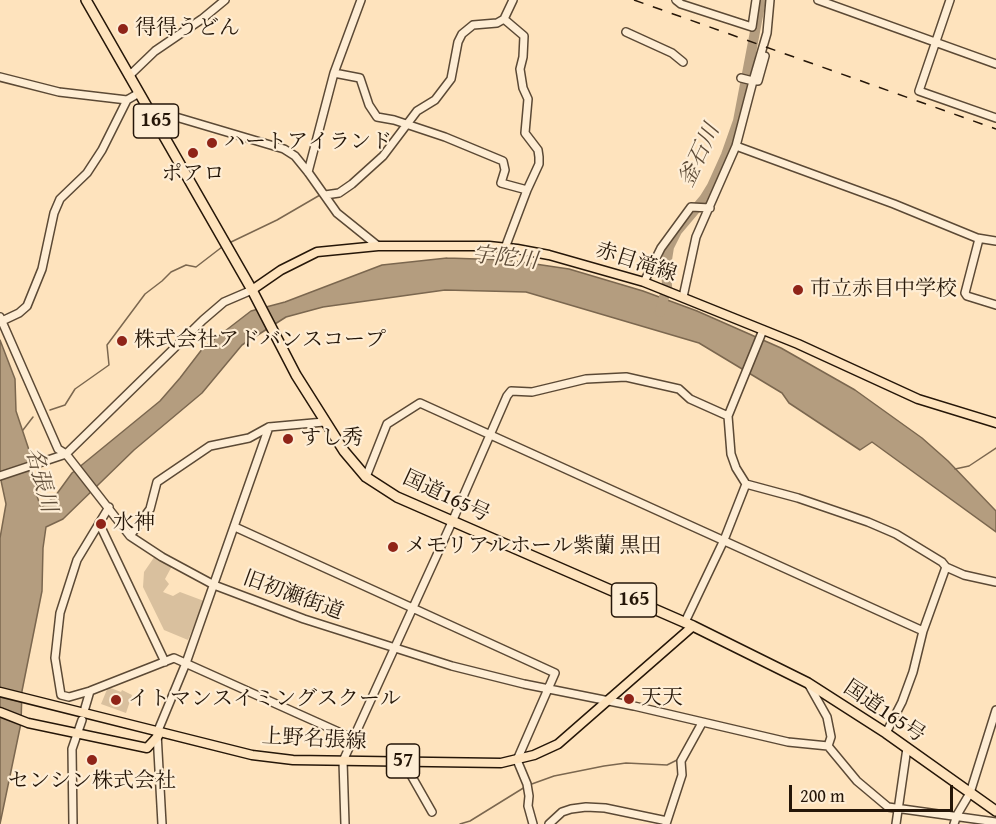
<!DOCTYPE html>
<meta charset="utf-8">
<style>
body{margin:0}
#map{position:relative;width:996px;height:824px;overflow:hidden;background:#fee3bd;font-family:"Gentium Book Plus",serif}
canvas{display:block}
.scale{position:absolute;left:789px;top:785px;width:164px;height:27px;box-sizing:border-box;border:3px solid #251608;border-top:0;padding-left:8px;font-size:18px;line-height:21px;white-space:nowrap;color:#251608;-webkit-text-stroke:4px #feedd4;paint-order:stroke}
</style>
<div id="map">
<canvas width="996" height="824"></canvas>
<div class="scale">200 m</div>
</div>
<script>
const ctx = document.querySelector('canvas').getContext('2d');
ctx.lineJoin = 'round';
function fill(path, color) { ctx.fillStyle = color; ctx.fill(path, 'evenodd'); }
const toPath = rows => new Path2D(rows.map(r => 'M' + r).join(''));
function stroke(path, color, width, dash) { ctx.strokeStyle = color; ctx.lineWidth = width; ctx.lineCap = dash ? 'butt' : 'round'; ctx.setLineDash(dash || []); ctx.stroke(path); }
function label(font, color, halo, rows, align = 'center') {
  ctx.font = font + ' "Gentium Book Plus","Noto Serif JP",serif'; ctx.lineWidth = 4.5; ctx.setLineDash([]); ctx.textBaseline = 'middle'; ctx.strokeStyle = halo; ctx.fillStyle = color; for (const [text, x, y, turn = 0] of rows) {
    ctx.save(); ctx.translate(x, y); ctx.rotate((+turn || 0) * Math.PI / 180); ctx.textAlign = isNaN(turn) ? turn : align; if (halo) ctx.strokeText(text, 0, 0); ctx.fillText(text, 0, 0); ctx.restore();
  }
}
fill(toPath([
 [155,556,172,566,165,579,169,584,163,592,173,596,180,592,204,601,188,640,164,630,143,587,144,572],
 [108,687,121,692,122,690,132,695,126,713,101,704]
]), '#d9c09e');
const water = toPath([
 [447,258,508,260,569,269,643,291,697,311,781,348,855,390,922,438,948,461,996,511,996,532,872,442,860,450,789,403,782,393,699,343,526,292,445,290,323,307,286,317,242,345,202,393,134,450,63,519,46,527,43,548,42,591,22,691,21,723,0,824,0,538,6,504,0,476,0,340,15,379,16,411,30,453,36,493,41,508,56,495,72,473,160,401,180,378,203,348,251,311,285,302,382,265,447,258]
]);
fill(water, '#b49d7f');
stroke(water, '#7b674f', 1.5);
stroke(toPath([
 [229,243,277,220,320,195],
 [50,410,65,405,75,389,109,365,107,345,145,294,162,281,171,272,186,265,196,267,222,247],
 [23,430,33,417],
 [955,469,969,466,996,448],
 [529,785,554,776,604,766,626,763,667,765,679,759],
 [460,824,470,821,525,787]
]), '#7b674f', 1.5);
stroke(toPath([
 [660,312,667,286,666,266,669,247,677,231,704,199,712,186,726,155,738,121,761,0]
]), '#b49d7f', 10);
const minor = toPath([
 [676,0,681,4,752,27,756,0],
 [818,0,996,64],
 [950,0,919,91,996,118],
 [504,19,524,36,523,57,520,69,523,88,528,99,525,133,538,150,539,157,539,164,527,190,505,248],
 [626,32,672,53,683,62],
 [334,73,360,78,369,105,377,117,394,120,445,137,503,161,505,170,501,183,527,190],
 [129,76,155,51,202,19,225,0],
 [0,77,59,92,127,100],
 [741,78,753,81,767,33,770,0],
 [149,109,284,149,295,156,308,172,337,213,378,246],
 [736,146,894,204,977,238,996,241],
 [308,172,334,73,361,0],
 [325,195,339,193,352,184,383,156,417,111,435,100,451,79,458,42,462,34,473,25,497,23,504,19,513,0],
 [979,239,965,293,967,296,996,305],
 [644,282,661,248,691,207,710,208],
 [683,297,696,237,736,146,753,81,758,81,765,56],
 [0,317,58,449,66,454,130,536,162,557,214,585,304,619,452,666,524,684,634,706,788,742,828,746,857,781,888,807,996,822],
 [2,321,19,313,27,306,42,269,54,213,60,199,87,173,102,150,127,100,139,93],
 [763,330,728,416,731,454,736,468,746,484,798,498,868,522,896,534,942,562,946,567,964,575,996,582],
 [0,476,66,454,203,320,224,302,252,290],
 [366,477,387,424,420,403,923,631],
 [109,507,77,560,60,613,55,658,61,695,69,697,90,691,174,658,352,738],
 [99,523,165,662],
 [235,527,555,673,517,760,527,784,529,796,528,806,533,824],
 [130,536,150,509,157,482,210,446,249,438,269,427,324,422],
 [685,622,724,540,746,484],
 [809,685,827,717,831,737,828,746],
 [85,708,90,691],
 [886,733,902,702,913,672,923,631,946,567],
 [403,761,432,812],
 [73,824,72,749,82,720],
 [162,824,157,733,186,663,269,427],
 [345,824,343,761,452,522,507,396,511,391,532,392,586,379,626,377,679,389,690,399,728,416],
 [549,824,562,812,571,809,586,807,605,808,667,821],
 [666,824,682,775,681,761,702,723],
 [896,824,907,748],
 [954,824,957,815,970,793,996,710]
]);
const major = toPath([
 [252,290,281,270,317,252,378,246,489,246,517,249,549,255,644,282,798,344,918,399,996,423],
 [0,692,252,755,293,760,501,763,534,755,558,744,693,626],
 [0,712,28,723,147,748,158,736]
]);
const highway = toPath([
 [86,0,252,290,296,375,344,451,366,477,397,497,693,626,808,683,886,733,996,811]
]);
stroke(minor, '#5b4935', 10);
stroke(major, '#251608', 11);
stroke(highway, '#251608', 12);
stroke(minor, '#feedd4', 7);
stroke(major, '#fee3bd', 8);
stroke(highway, '#fee3bd', 9);
stroke(toPath([
 [634,0,996,129]
]), '#251608', 1.5, [10, 10]);
for (const [x, y, r, color] of [
 [123,29,6,"#8f2418"],
 [212,143,6,"#8f2418"],
 [193,153,6,"#8f2418"],
 [798,290,6,"#8f2418"],
 [122,341,6,"#8f2418"],
 [288,439,6,"#8f2418"],
 [101,524,6,"#8f2418"],
 [393,547,6,"#8f2418"],
 [629,699,6,"#8f2418"],
 [116,700,6,"#8f2418"],
 [92,760,6,"#8f2418"]
]) { const dot = new Path2D(); dot.arc(x, y, r, 0, 2 * Math.PI); ctx.fillStyle = color; ctx.fill(dot); stroke(dot, '#feedd4', 2); }
for (const [x, y, w] of [
 [156,121,45],
 [634,600,45],
 [403,761,33]
]) { const box = new Path2D(); box.roundRect(x - w / 2, y - 17, w, 34, 4.5); ctx.fillStyle = '#feedd4'; ctx.fill(box); stroke(box, '#251608', 1.5); }
label('bold 20px', '#251608', null, [
 ["165",156,121],
 ["165",634,600],
 ["57",403,761]
]);
label('21px', '#251608', '#feedd4', [
 ["得得うどん",135,29],
 ["ハートアイランド",224,143],
 ["ポアロ",193,175,"center"],
 ["市立赤目中学校",810,290],
 ["株式会社アドバンスコープ",134,341],
 ["すし秀",300,439],
 ["水神",113,524],
 ["メモリアルホール紫蘭 黒田",405,547],
 ["天天",641,699],
 ["イトマンスイミングスクール",128,700],
 ["センシン株式会社",92,782,"center"]
], 'left');
label('21px', '#251608', '#feedd4', [
 ["赤目滝線",636,263,18],
 ["国道165号",446,497,25],
 ["旧初瀬街道",293,596,20],
 ["国道165号",884,712,34],
 ["上野名張線",314,740,3]
]);
label('italic 22px', '#5e4c38', '#feedd4', [
 ["釜石川",700,156,-65],
 ["宇陀川",505,259,6],
 ["名張川",40,480,75]
]);
</script>
